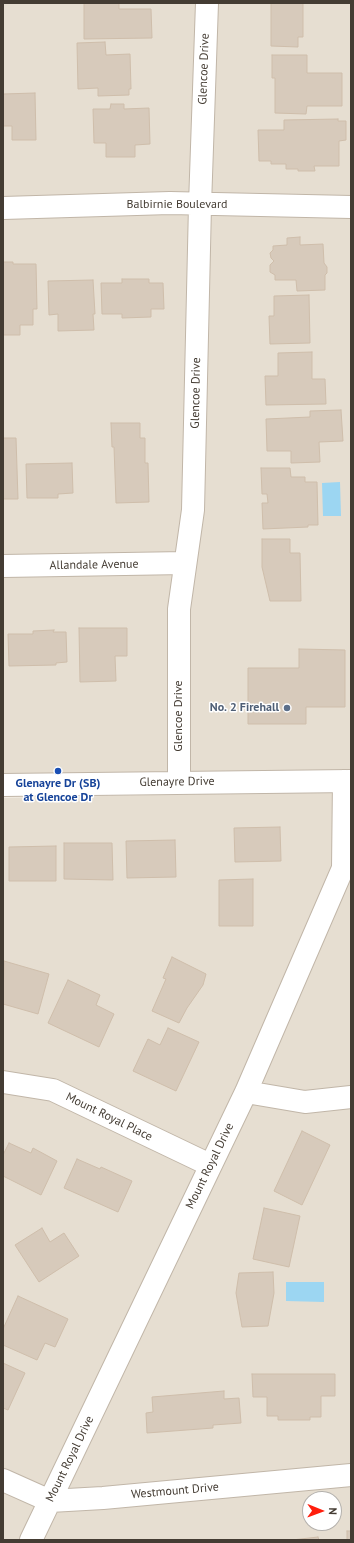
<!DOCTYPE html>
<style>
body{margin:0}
#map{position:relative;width:354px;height:1543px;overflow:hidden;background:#f2ece3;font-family:"PT Sans",sans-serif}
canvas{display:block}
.frame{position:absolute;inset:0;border:4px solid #443c33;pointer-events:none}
.north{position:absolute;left:302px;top:1491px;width:40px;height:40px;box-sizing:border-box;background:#fff;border:1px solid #b4b1ad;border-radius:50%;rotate:91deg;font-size:11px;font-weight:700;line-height:16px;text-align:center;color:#443c33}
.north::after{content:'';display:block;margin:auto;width:14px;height:18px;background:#ff1e0d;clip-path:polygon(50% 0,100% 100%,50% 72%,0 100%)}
</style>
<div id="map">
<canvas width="354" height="1543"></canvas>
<div class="frame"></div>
<div class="north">N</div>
</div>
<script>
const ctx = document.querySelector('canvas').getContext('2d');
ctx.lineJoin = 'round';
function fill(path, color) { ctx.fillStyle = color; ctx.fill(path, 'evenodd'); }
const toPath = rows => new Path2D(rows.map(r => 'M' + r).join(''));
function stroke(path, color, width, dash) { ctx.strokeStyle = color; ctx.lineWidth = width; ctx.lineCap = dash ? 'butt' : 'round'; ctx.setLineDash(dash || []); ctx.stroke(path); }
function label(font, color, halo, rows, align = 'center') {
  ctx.font = font + ' "PT Sans",sans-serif'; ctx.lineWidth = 3; ctx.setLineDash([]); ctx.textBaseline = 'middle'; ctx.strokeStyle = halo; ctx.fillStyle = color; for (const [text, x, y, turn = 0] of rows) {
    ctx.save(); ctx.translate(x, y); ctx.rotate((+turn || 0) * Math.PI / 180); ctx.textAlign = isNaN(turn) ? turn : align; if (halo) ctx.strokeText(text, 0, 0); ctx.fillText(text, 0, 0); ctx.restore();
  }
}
fill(toPath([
 [3,3,351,3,351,772,3,779],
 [351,791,351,1540,3,1540,3,798],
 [310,1499,334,1499,334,1523,310,1523]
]), '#e6ded1');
fill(toPath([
 [340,482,341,516,323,516,322,483],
 [286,1282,324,1282,324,1302,286,1301]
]), '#9cd6f2');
const building = toPath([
 [84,3,119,3,119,9,151,9,152,38,84,39,84,3],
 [271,3,303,3,303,37,298,37,298,47,271,46,271,3],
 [105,42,106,55,130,54,131,89,129,89,129,95,98,96,98,88,78,89,77,43,105,42],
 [272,55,307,55,307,73,342,73,342,106,307,106,306,114,275,113,275,78,272,78,272,55],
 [35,93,36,140,12,140,12,126,3,126,3,94,35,93],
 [111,104,124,104,124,109,149,108,150,144,135,145,135,157,106,157,106,143,94,143,93,109,110,109,111,104],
 [338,119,338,121,346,121,346,140,339,141,339,166,314,166,315,171,298,171,298,169,286,169,286,164,271,164,271,161,259,161,258,130,284,130,284,120,338,119],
 [300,237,300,245,323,244,324,263,327,267,327,273,325,275,325,290,297,291,296,280,275,280,275,275,270,272,270,265,274,261,271,258,270,253,273,250,273,246,287,245,287,238,300,237],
 [3,262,13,262,13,264,36,264,37,309,33,309,33,325,20,325,20,335,3,335,3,262],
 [122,279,149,279,149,283,163,283,164,309,151,309,151,317,122,318,122,314,102,314,101,283,122,283,122,279],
 [93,280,95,314,93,314,94,330,58,331,58,314,49,315,48,281,93,280],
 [309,295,310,343,270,344,269,316,274,316,274,296,309,295],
 [312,352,312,379,325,379,326,404,266,405,265,376,278,376,278,353,312,352],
 [341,410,343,441,319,442,320,462,291,463,291,451,267,451,266,419,310,417,310,411,341,410],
 [111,423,140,423,140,438,145,438,145,463,148,463,149,502,116,503,114,447,112,447,111,423],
 [3,438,16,438,18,499,3,499,3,438],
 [72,463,73,493,58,494,58,498,27,498,26,464,72,463],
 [261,468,290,468,291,477,305,477,305,482,317,482,318,525,308,525,308,527,263,529,262,503,268,503,267,494,262,494,261,468],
 [262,539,290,539,290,553,300,553,301,601,270,601,262,567,262,539],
 [79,628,127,628,127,656,115,656,116,681,80,682,79,628],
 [54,630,53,632,66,632,67,662,56,663,56,665,9,666,8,634,33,634,33,631,54,630],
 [299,649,345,650,345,707,306,707,306,724,248,724,248,668,299,668,299,649],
 [280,827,281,861,235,862,234,828,280,827],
 [175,840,176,877,127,878,126,841,175,840],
 [64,843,112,843,113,880,64,879,64,843],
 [56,846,56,881,9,881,9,847,56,846],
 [253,879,253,926,219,926,219,880,253,879],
 [172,957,206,974,203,985,187,1008,179,1023,152,1011,166,979,163,978,172,957],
 [4,961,49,974,38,1014,3,1004,4,961],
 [68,980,100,995,96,1005,114,1014,99,1047,48,1023,68,980],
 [168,1028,199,1042,176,1091,133,1071,148,1039,160,1045,168,1028],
 [302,1131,330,1145,302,1205,274,1191,302,1131],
 [9,1143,31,1153,33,1148,57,1161,41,1195,3,1176,3,1155,9,1143],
 [77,1159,100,1169,101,1167,132,1181,118,1212,64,1188,77,1159],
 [264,1208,300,1216,289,1267,253,1259,264,1208],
 [42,1228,50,1242,64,1233,79,1256,39,1282,15,1245,42,1228],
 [273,1272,274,1293,268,1326,242,1327,236,1293,239,1273,273,1272],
 [18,1296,68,1319,55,1347,45,1343,37,1360,3,1345,3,1329,18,1296],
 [3,1363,25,1373,8,1410,3,1408,3,1363],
 [252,1374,335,1374,335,1396,321,1396,321,1417,310,1417,310,1420,278,1420,278,1416,267,1416,267,1397,253,1397,252,1374],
 [224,1391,224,1399,239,1398,241,1423,213,1425,213,1428,147,1433,146,1413,153,1412,152,1397,224,1391],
 [347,1531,351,1531,351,1540,347,1540,347,1531],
 [318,1537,319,1540,292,1540,318,1537]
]);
fill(building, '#d7cabb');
stroke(building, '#cfbeab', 1);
const minor = toPath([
 [3,208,170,203,351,207],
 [3,566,185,563],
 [179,782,179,609,193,510,200,205,207,3],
 [3,785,351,781],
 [3,1082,53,1090,210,1165],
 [246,1092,305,1102,351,1097],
 [3,1480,50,1501,103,1498,351,1475],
 [31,1540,246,1092,343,868,344,781]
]);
stroke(minor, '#c1b6a8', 24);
stroke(minor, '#fff', 22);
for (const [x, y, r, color] of [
 [287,708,4,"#5c6f8a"],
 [58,771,4,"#1a4fb4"]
]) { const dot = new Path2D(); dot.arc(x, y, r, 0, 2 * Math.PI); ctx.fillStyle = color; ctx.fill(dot); stroke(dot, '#fff', 1.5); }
label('12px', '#443c33', '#fff', [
 ["Glencoe Drive",204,69,-88],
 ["Balbirnie Boulevard",177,205],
 ["Glencoe Drive",196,393,-89],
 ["Allandale Avenue",94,565,-1],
 ["Glencoe Drive",179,716,-90],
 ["Glenayre Drive",177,782,-1],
 ["Mount Royal Place",109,1117,26],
 ["Mount Royal Drive",210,1166,-64],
 ["Mount Royal Drive",70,1459,-64],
 ["Westmount Drive",175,1491,-5]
]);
label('bold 12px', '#4e5e75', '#fff', [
 ["No. 2 Firehall",279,708]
], 'right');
label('bold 12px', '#164399', '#fff', [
 ["Glenayre Dr (SB)",58,784],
 ["at Glencoe Dr",58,798]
]);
</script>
